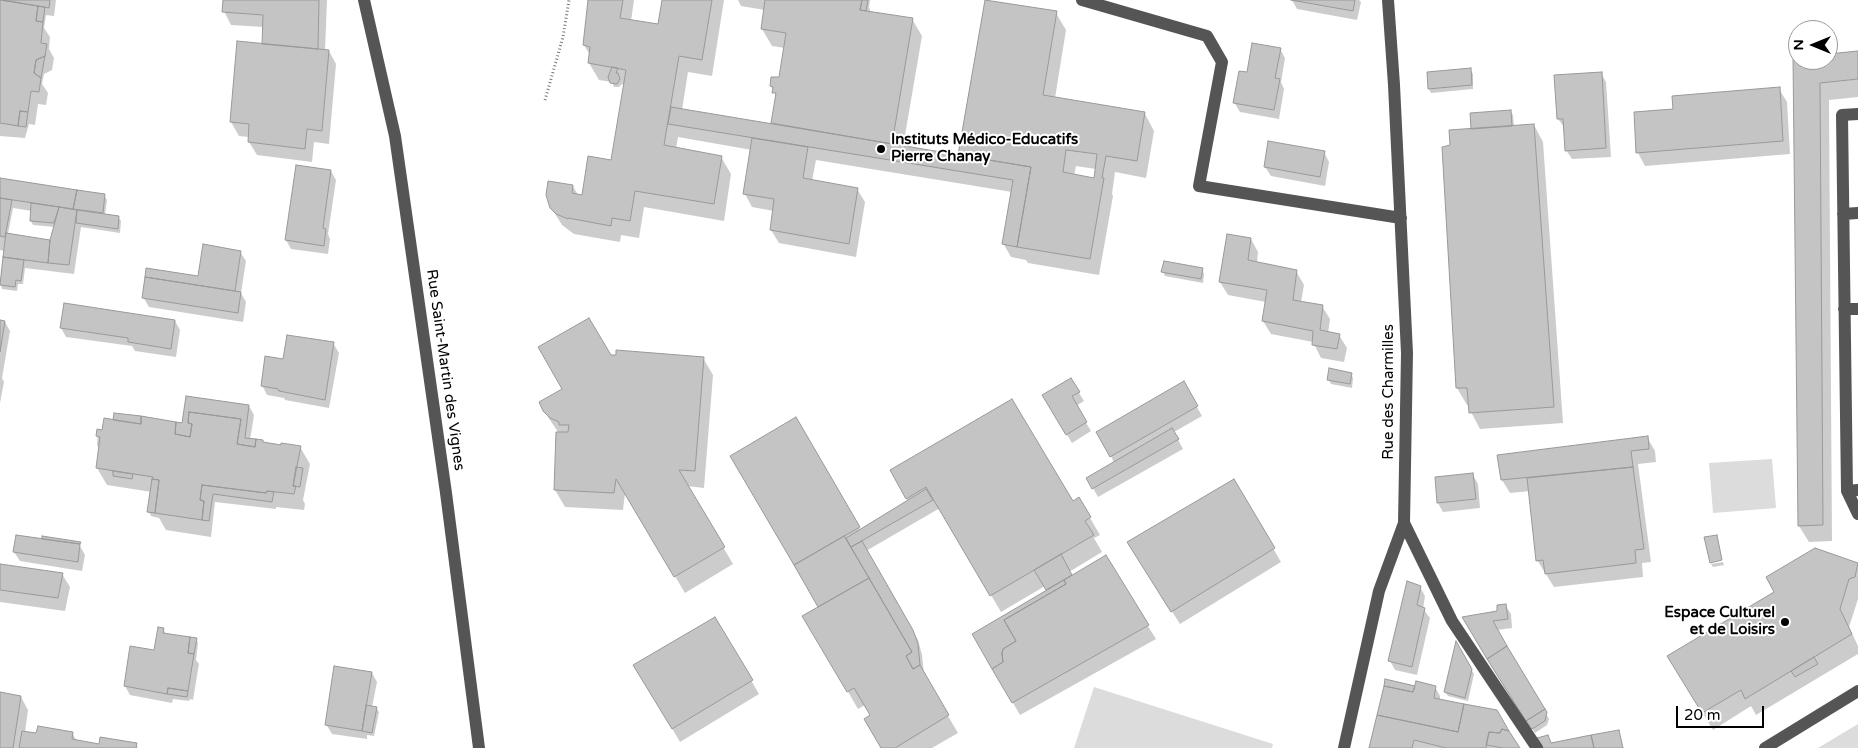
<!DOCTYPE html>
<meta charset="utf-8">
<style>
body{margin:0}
#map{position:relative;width:1858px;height:748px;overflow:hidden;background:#fff;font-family:"Varela Round",sans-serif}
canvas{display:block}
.north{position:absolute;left:1788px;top:20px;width:50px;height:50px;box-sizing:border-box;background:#fff;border:1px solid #999;border-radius:50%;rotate:270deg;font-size:14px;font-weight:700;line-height:20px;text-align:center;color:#000}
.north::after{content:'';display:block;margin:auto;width:18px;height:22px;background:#000;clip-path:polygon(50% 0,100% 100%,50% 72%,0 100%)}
.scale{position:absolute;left:1676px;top:706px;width:88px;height:22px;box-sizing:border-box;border:2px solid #000;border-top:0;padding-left:6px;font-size:15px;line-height:18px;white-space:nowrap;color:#000;-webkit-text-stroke:4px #fff;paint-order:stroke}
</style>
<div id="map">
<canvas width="1858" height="748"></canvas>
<div class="north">N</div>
<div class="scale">20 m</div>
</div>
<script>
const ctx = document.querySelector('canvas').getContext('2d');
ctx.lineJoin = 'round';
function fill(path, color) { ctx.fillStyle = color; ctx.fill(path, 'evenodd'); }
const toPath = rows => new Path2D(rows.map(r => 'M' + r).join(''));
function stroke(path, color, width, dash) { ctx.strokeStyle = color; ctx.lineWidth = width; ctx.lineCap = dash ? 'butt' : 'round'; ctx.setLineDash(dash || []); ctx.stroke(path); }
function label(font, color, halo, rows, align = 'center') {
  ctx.font = font + ' "Varela Round",sans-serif'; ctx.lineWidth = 4; ctx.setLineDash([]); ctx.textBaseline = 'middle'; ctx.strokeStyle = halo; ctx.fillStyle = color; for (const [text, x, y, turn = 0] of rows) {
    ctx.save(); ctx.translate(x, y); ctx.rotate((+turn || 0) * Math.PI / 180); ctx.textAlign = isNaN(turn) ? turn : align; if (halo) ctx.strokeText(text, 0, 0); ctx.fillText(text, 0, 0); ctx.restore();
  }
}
fill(toPath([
 [1772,459,1776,508,1713,513,1709,463],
 [1094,687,1273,744,1272,748,1074,748],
 [1858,724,1858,748,1818,748]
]), '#dcdcdc');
fill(toPath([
 [0,0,56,0,54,16,46,15,44,28,50,37,49,49,54,58,52,70,44,74,42,84,48,93,46,105,38,104,35,125,29,124,25,138,0,136],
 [224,0,327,0,325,51,329,51,336,64,329,144,314,142,312,162,257,155,249,142,249,137,239,136,231,122,238,43,263,45,264,27,231,25,224,11],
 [590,0,634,0,631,21,659,25,663,0,724,0,712,76,688,72,682,110,773,125,777,98,771,86,780,78,785,48,772,46,762,29,765,10,741,6,738,0,870,0,869,7,871,13,912,19,922,36,903,147,961,157,1056,13,1066,30,1055,98,1145,114,1154,131,1146,178,1115,172,1112,194,1113,196,1099,275,1028,263,1026,260,1011,257,1003,243,1012,192,816,160,812,181,857,189,865,202,856,257,779,243,771,230,774,211,752,207,745,194,752,150,678,137,676,149,721,157,731,174,724,221,644,207,639,238,621,235,620,242,574,234,562,225,551,207,573,186,578,195,583,196,612,162,625,84,622,84,619,87,614,87,612,82,599,80,589,63,590,55,584,45],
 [1076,166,1096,169,1095,179,1074,176],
 [1292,0,1359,0,1361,2,1357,20,1297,9],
 [1280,49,1285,58,1281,82,1284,89,1279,119,1240,112,1234,102,1248,74],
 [1858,52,1858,97,1829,100,1832,541,1809,542,1799,526,1795,59,1828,60,1828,55],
 [1470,70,1473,74,1473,89,1431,93,1429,89],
 [1601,73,1606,82,1611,157,1572,159,1566,150,1565,128,1558,119,1555,77],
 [1779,89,1787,102,1790,154,1645,166,1638,153,1674,110],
 [1510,111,1513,115,1514,127,1534,125,1543,142,1563,423,1480,429,1471,412,1470,405,1467,405,1457,388,1472,130],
 [1324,152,1329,162,1325,186,1271,176,1265,167],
 [331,171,336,180,328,234,330,239,328,254,291,249,286,240],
 [0,179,104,195,107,200,105,215,118,217,121,221,120,233,81,227,74,274,25,268,23,284,18,284,17,291,2,289,0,281,5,251,0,250],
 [13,208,32,211,31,221,33,225,55,227,51,242,8,234],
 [1251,239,1258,252,1257,263,1296,271,1304,285,1301,302,1322,306,1330,319,1328,333,1339,335,1347,348,1344,362,1321,358,1313,342,1271,334,1263,321,1266,302,1228,295,1220,282],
 [240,252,246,261,241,293,246,302,243,322,149,307,143,297,147,269,199,277],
 [1202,270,1204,274,1203,283,1165,276,1163,272],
 [175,321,180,330,176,357,135,351,132,346,66,337,61,328],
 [0,322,5,322,10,331,2,378,4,382,0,403],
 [333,343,339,353,329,408,285,400,284,398,267,395,262,385,284,360],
 [610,356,703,358,713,375,704,488,687,486,733,564,685,593,625,493,623,510,565,507,555,490,558,432,544,411,564,389],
 [1351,374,1353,378,1352,388,1331,384,1329,380],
 [1071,380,1084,401,1076,406,1091,431,1072,443,1044,396],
 [1183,383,1202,416,1174,432,1183,449,1098,497,1088,479,1114,463,1111,456],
 [249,406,254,415,250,440,264,444,300,447,310,464,303,500,305,504,304,510,276,507,276,509,215,502,211,537,166,530,159,518,151,516,149,512,152,492,107,485,97,468,100,450,97,445,98,430,183,424],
 [795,419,861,531,908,501,891,471,1072,502,1079,499,1100,535,1094,538,1102,552,1069,572,1072,576,1105,557,1156,639,1020,715,974,635,1048,591,1045,586,1001,612,940,508,866,551,918,640,922,655,924,675,958,733,932,748,882,748,872,716,865,705,858,709,804,616,820,607],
 [1647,437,1655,451,1656,462,1638,464,1651,562,1642,563,1643,577,1554,587,1537,560,1530,491,1510,493,1502,480],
 [1473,475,1478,484,1480,508,1443,512,1438,503,1437,478],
 [1234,481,1281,562,1180,624,1137,556],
 [80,546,85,555,82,571,20,561,14,552],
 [1815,549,1858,564,1858,599,1849,627,1858,646,1858,654,1756,715,1751,706,1713,730,1679,674,1776,592],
 [1723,562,1724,565,1713,567,1711,564],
 [0,565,62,574,70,587,65,611,0,602],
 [1420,587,1425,596,1423,609,1430,618,1417,675,1395,670,1390,661],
 [1505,605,1511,614,1512,628,1497,630,1549,719,1547,725,1535,733,1468,626,1498,613],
 [715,618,759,694,680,742,635,665],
 [163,629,166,634,196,639,198,643,196,660,199,664,193,700,190,699,189,701,173,699,172,703,130,695,125,686,155,652],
 [1456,645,1474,674,1468,701,1448,696,1445,692],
 [372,673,377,682,372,707,376,708,379,712,374,736,367,735,367,739,332,734,326,724],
 [1414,687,1435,687,1440,696,1440,700,1518,748,1371,748],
 [0,693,21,697,28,710,25,732,37,735,72,733,77,741,100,745,136,744,138,748,0,748]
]), '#0003');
const building = toPath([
 [0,0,38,6,36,21,43,22,41,43,47,44,45,56,36,60,34,73,41,78,39,92,31,91,28,112,20,111,18,126,0,123,0,0],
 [3,0,50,0,49,8,3,0],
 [223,0,319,0,318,49,262,44,263,15,222,12,223,0],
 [588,0,623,0,620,18,658,24,662,0,712,0,702,60,679,56,664,145,722,156,714,204,635,191,630,221,612,218,611,226,568,218,568,219,556,214,550,208,546,195,548,181,573,185,572,193,582,195,588,156,611,160,626,70,588,63,590,47,583,45,588,0],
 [765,0,862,0,860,10,913,18,892,144,771,123,776,93,772,93,773,87,770,86,771,77,779,77,786,33,761,29,765,0],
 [862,0,868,0,866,11,860,10,862,0],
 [985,0,1057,11,1043,95,1145,112,1137,161,1106,156,1102,178,1104,178,1090,259,1017,247,1031,167,958,155,985,0],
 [1066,150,1097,154,1094,178,1063,172,1066,150],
 [1291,0,1355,0,1353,11,1291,0],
 [38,6,45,7,43,22,36,21,38,6],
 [237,41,329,50,322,131,307,129,305,149,248,142,249,124,230,122,237,41],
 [1252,43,1281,48,1275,78,1280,79,1274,110,1233,103,1239,71,1247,72,1252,43],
 [1858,51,1858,79,1820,83,1823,525,1798,526,1793,58,1798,57,1798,60,1828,60,1828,54,1858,51],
 [45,56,41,78,34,73,36,60,45,56],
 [612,67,618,68,616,73,618,73,620,79,617,84,610,83,608,77,612,67],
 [1471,68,1472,85,1428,89,1427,72,1471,68],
 [1602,72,1606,148,1565,151,1563,119,1557,119,1554,75,1602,72],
 [1780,87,1783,141,1636,153,1634,112,1673,109,1672,96,1780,87],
 [671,107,1031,167,1017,247,1002,244,1013,180,668,124,671,107],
 [1511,110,1512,126,1471,129,1470,113,1511,110],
 [20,111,28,112,26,127,18,126,20,111],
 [1534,124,1554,407,1469,413,1467,388,1456,388,1442,147,1450,145,1449,130,1534,124],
 [752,138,808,147,803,178,858,188,849,244,770,230,774,199,743,194,752,138],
 [1268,141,1325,151,1320,177,1264,167,1268,141],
 [296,165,331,170,323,228,326,229,324,246,285,240,296,165],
 [0,178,77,190,73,209,0,198,0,178],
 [77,190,105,194,103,213,73,209,77,190],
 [0,198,12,200,5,237,0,236,0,198],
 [31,203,59,207,54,223,30,221,31,203],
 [59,207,77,210,69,265,48,263,50,240,59,207],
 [77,210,119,216,118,229,76,223,77,210],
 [6,233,50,240,48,263,3,257,6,233],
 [1227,234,1251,238,1248,260,1297,270,1293,300,1323,305,1320,330,1340,334,1337,349,1312,345,1313,331,1262,321,1267,290,1219,282,1227,234],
 [203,244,241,251,235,291,145,277,146,268,198,276,203,244],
 [3,257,24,260,21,281,16,280,15,287,0,285,3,257],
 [1164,261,1203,268,1201,279,1161,272,1164,261],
 [145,277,241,292,238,313,142,298,145,277],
 [64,303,175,320,171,349,128,342,128,338,60,328,64,303],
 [589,318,611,355,616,355,616,350,704,357,695,471,679,470,725,547,674,577,616,479,614,493,554,490,556,432,568,432,569,425,559,425,559,422,550,418,543,411,539,402,562,389,538,347,589,318],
 [0,320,5,321,0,352,0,320],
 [287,335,334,342,325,400,279,391,278,389,261,386,265,356,283,359,287,335],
 [1329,368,1352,373,1350,384,1327,380,1329,368],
 [1071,378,1080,392,1072,396,1087,422,1066,435,1042,395,1071,378],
 [1184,381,1198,406,1110,457,1096,432,1184,381],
 [186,396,249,405,245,438,256,439,255,447,237,444,241,419,189,412,188,423,192,424,190,437,175,434,176,422,182,423,186,396],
 [1012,399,1073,501,1079,497,1091,517,1085,521,1094,535,990,596,926,487,906,499,890,470,1012,399],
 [189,412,241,419,237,444,255,447,256,439,263,440,263,442,281,445,281,443,301,446,293,486,296,486,294,494,267,491,266,493,202,485,200,500,204,501,202,520,155,513,159,480,152,479,153,477,96,468,100,437,96,436,97,429,102,430,104,418,141,424,141,416,176,422,175,434,190,437,192,424,188,423,189,412],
 [114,413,141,416,141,424,113,420,114,413],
 [796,417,860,527,794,565,730,456,796,417],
 [1172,428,1179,439,1092,489,1086,478,1172,428],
 [1648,436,1649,449,1631,451,1633,467,1501,480,1497,455,1648,436],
 [296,467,303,468,300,487,293,486,296,467],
 [1633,467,1644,549,1635,550,1636,563,1545,574,1543,560,1536,561,1527,478,1633,467],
 [113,471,133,474,132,479,113,476,113,471],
 [1473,473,1476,499,1437,503,1435,477,1473,473],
 [152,479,159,480,155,513,147,512,152,479],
 [1234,479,1275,548,1171,612,1127,542,1234,479],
 [202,485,266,493,267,491,274,492,272,502,213,494,209,521,202,520,204,501,200,500,202,485],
 [926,489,933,500,851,547,846,538,926,489],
 [16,535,80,544,78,562,13,552,16,535],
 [1717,535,1722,560,1710,563,1704,537,1717,535],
 [42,536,81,542,80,544,42,539,42,536],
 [844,536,869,578,818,607,794,565,844,536],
 [862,541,913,630,918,644,920,665,913,669,906,656,912,652,851,547,862,541],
 [1815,548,1858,563,1855,577,1849,579,1840,609,1852,634,1745,699,1741,690,1702,713,1667,656,1774,592,1766,577,1815,548],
 [1061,554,1072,575,1046,590,1034,570,1061,554],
 [1106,555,1149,625,1012,703,992,669,1003,662,1002,653,1003,649,1016,641,1004,620,1066,584,1064,580,1106,555],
 [0,564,63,573,58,598,0,590,0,564],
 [869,578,912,652,906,656,913,669,920,665,949,715,895,748,881,748,864,719,870,715,854,688,847,692,802,616,869,578],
 [1064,580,1066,584,1004,620,1016,641,1003,649,1002,653,1003,662,992,669,972,634,1064,580],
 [1407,581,1421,586,1417,605,1425,608,1412,667,1388,661,1407,581],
 [1506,604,1508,619,1493,621,1507,646,1487,659,1462,617,1497,611,1497,605,1506,604],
 [715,617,753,680,672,729,633,665,715,617],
 [158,627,164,628,163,633,190,637,188,653,194,654,188,691,168,688,167,694,124,686,130,646,154,650,158,627],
 [190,637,197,638,194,654,188,653,190,637],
 [1456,641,1472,669,1465,698,1444,692,1456,641],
 [1507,646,1545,709,1526,721,1487,659,1507,646],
 [1814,657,1818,664,1795,677,1791,671,1814,657],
 [334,666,372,672,362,731,325,725,334,666],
 [1385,679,1415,686,1413,692,1384,686,1385,679],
 [1416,681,1436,686,1434,698,1464,704,1458,732,1377,715,1384,686,1413,692,1416,681],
 [168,688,188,691,187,697,167,694,168,688],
 [0,692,21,696,13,748,0,748,0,692],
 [1464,704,1497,710,1509,731,1502,729,1500,733,1489,732,1486,748,1446,748,1414,740,1412,748,1369,748,1377,715,1458,732,1464,704],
 [366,705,377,707,372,733,362,731,366,705],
 [1545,709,1547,712,1545,721,1532,729,1526,721,1545,709],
 [38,726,73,732,72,739,99,744,100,737,137,743,136,748,19,748,22,731,36,733,38,726],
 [1502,729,1509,731,1520,748,1503,748,1486,745,1489,732,1500,733,1502,729],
 [1619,730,1623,748,1594,748,1591,735,1619,730],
 [1548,735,1551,743,1591,735,1594,748,1543,748,1537,738,1548,735]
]);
fill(building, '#c4c4c4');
stroke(building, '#999', 1);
stroke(toPath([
 [545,100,563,37,569,0]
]), '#777', 3, [1, 2.5]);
stroke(toPath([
 [364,0,395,136,446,493,479,748],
 [1082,0,1207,36,1222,62,1199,186,1401,218],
 [1388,0,1394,85,1407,353,1404,523,1452,621,1537,748],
 [1858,114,1842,115,1847,491,1858,490],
 [1843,214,1858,213],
 [1844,309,1858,309],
 [1847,491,1858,514],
 [1344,748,1379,591,1404,523],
 [1765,748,1858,691]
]), '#555', 12);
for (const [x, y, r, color] of [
 [881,149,5,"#000"],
 [1785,622,5,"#000"]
]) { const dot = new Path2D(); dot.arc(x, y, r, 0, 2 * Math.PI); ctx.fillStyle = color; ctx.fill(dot); stroke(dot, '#fff', 2); }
label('bold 15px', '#000', '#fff', [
 ["Instituts Médico-Educatifs",891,140],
 ["Pierre Chanay",891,157],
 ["Espace Culturel",1775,613,"right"],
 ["et de Loisirs",1775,630,"right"]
], 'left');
label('15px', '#000', '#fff', [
 ["Rue Saint-Martin des Vignes",445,370,82],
 ["Rue des Charmilles",1389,392,-90]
]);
</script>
